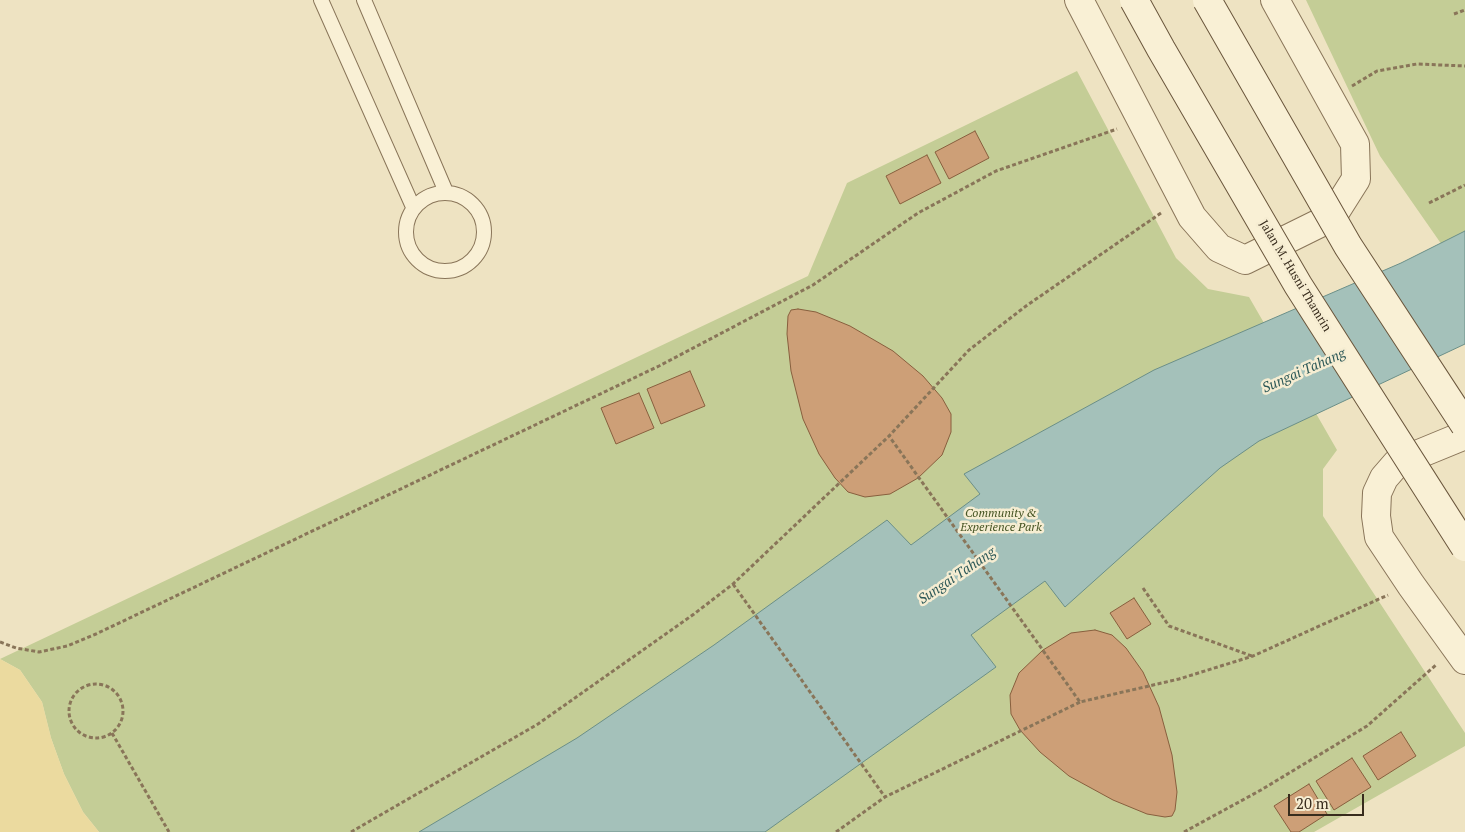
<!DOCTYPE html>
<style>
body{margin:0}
#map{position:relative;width:1465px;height:832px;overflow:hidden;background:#eee3c2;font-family:"PT Serif",serif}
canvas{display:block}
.scale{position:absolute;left:1288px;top:794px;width:76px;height:22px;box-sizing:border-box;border:2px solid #382c1d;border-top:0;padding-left:6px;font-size:15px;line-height:18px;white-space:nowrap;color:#382c1d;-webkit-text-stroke:4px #f6edd2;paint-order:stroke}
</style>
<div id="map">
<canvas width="1465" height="832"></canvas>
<div class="scale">20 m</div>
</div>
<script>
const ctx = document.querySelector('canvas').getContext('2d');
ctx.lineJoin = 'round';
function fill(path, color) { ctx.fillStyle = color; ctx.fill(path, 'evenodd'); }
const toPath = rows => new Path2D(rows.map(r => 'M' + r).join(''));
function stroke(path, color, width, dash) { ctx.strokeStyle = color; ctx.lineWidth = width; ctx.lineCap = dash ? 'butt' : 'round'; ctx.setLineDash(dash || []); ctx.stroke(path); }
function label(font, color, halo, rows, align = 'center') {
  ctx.font = font + ' "PT Serif",serif'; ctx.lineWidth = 5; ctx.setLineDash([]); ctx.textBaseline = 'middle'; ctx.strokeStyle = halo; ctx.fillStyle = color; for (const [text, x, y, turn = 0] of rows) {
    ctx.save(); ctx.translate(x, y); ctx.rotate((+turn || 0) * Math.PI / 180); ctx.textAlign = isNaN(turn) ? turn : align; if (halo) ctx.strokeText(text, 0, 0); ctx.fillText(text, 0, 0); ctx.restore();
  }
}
fill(toPath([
 [1306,0,1465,0,1465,278,1380,156],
 [1077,71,1176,258,1208,289,1249,297,1264,323,1337,450,1323,469,1323,516,1465,733,1465,746,1314,832,99,832,83,812,64,774,51,738,42,702,20,670,0,659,808,276,847,183]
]), '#c4cd96');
fill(toPath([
 [0,659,20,670,42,702,51,738,64,774,83,812,99,832,0,832]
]), '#ebda9f');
const water = toPath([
 [1465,231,1465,344,1259,441,1220,468,1065,607,1045,581,971,635,996,667,765,832,419,832,577,738,714,645,887,520,911,545,980,494,964,474,1154,370,1401,263,1465,231]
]);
fill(water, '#a4c1ba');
stroke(water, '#6b8f88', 1);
const building = toPath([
 [975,131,989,158,949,179,935,152,975,131],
 [927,155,941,183,900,204,886,176,927,155],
 [798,309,816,312,850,326,893,351,923,376,942,398,951,414,951,432,942,455,918,478,890,494,865,497,848,492,835,478,819,454,803,419,791,371,787,334,788,316,791,310,798,309],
 [690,371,705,406,661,424,647,389,690,371],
 [639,393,654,428,616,444,601,408,639,393],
 [1134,598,1151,624,1127,639,1110,613,1134,598],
 [1095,630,1112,635,1126,648,1143,672,1159,707,1172,755,1177,792,1175,810,1172,816,1165,817,1147,814,1113,800,1069,776,1040,752,1020,730,1011,714,1010,695,1019,673,1043,650,1071,633,1095,630],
 [1401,732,1416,756,1378,780,1363,756,1401,732],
 [1352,758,1371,787,1334,810,1316,781,1352,758],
 [1309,784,1327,814,1299,832,1291,832,1274,806,1309,784]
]);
fill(building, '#cd9f77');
stroke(building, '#885f3e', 1);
const lane = toPath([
 [321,0,413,207],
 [364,0,446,192],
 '406 232a39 39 0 1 1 78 0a39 39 0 1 1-78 0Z'
]);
const street = toPath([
 [1079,0,1192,217,1219,248,1245,260,1332,217,1356,179,1355,144,1275,0],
 [1465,435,1397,463,1384,478,1377,493,1376,516,1379,537,1411,585,1465,660]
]);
stroke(lane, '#897559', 16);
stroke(street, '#897559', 30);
stroke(toPath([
 [1454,14,1465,10],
 [1352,86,1377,71,1417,64,1465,66],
 [1429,203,1465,185],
 [1161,213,1026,306,969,350,889,436,1080,702,1179,679,1253,656,1388,595],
 [733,584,885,797],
 [1143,588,1169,626,1252,656],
 [0,642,16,648,39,652,67,646,96,634,659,366,813,285,918,213,996,171,1117,129],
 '69 711a27 27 0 1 1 54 0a27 27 0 1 1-54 0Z',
 [112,733,169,832],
 [351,832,538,724,694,614,733,584,889,436],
 [836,832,885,797,1080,702],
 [1184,832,1261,790,1367,726,1437,664]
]), '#897559', 3, [4, 2.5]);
stroke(lane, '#f9f0d5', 14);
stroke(street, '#f9f0d5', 28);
const secondaryBridge = toPath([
 [1134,0,1161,49,1298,285,1465,547],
 [1207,0,1348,246,1465,425]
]);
stroke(secondaryBridge, '#6a563c', 30, []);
stroke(secondaryBridge, '#f9f0d5', 28);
label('12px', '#382c1d', '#f6edd2', [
 ["Jalan M. Husni Thamrin",1295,276,59]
]);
label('italic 12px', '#465524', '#f6edd2', [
 ["Community &",1001,514],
 ["Experience Park",1001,528]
]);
label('italic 14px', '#2c5857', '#f6edd2', [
 ["Sungai Tahang",1304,371,-24],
 ["Sungai Tahang",957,576,-34]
]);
</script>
